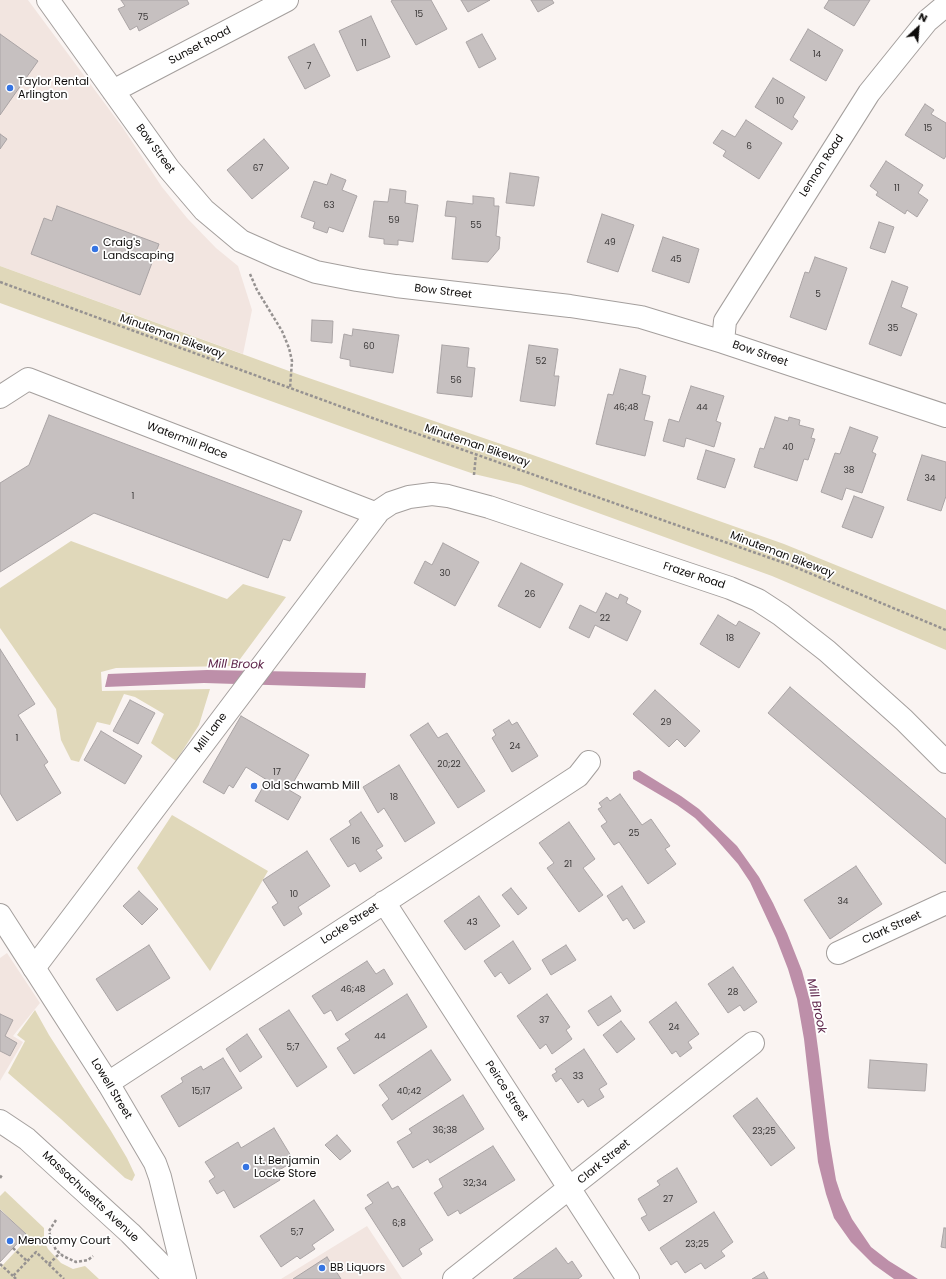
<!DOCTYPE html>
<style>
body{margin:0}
#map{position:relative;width:946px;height:1279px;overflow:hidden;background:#faf4f2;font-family:Poppins,sans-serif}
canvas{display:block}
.north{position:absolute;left:898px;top:8px;width:40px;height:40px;-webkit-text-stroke:3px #fff;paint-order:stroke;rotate:26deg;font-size:11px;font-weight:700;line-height:16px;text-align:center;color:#0d0b0a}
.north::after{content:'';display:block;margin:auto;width:14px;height:18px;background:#0d0b0a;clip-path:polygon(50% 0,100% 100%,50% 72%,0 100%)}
</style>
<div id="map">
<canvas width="946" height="1279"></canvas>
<div class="north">N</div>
</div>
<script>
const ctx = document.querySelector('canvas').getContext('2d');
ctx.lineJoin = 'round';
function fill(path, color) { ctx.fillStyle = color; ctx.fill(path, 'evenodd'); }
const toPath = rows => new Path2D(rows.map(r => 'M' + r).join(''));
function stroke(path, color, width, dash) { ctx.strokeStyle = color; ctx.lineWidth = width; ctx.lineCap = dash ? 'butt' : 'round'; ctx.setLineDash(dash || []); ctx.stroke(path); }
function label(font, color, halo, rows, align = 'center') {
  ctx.font = font + ' Poppins,sans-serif'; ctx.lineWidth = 3.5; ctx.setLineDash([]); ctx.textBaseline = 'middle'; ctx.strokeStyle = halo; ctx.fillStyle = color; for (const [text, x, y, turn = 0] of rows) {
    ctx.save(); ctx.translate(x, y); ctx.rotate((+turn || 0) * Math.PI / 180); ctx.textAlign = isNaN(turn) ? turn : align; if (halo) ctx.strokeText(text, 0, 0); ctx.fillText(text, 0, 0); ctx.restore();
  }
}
fill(toPath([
 [0,0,28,0,123,128,162,187,187,218,216,248,238,266,252,310,243,354,0,266],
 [7,953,40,1003,13,1036,23,1042,0,1081,0,958],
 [367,1226,402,1279,281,1279]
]), '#f2e5e0');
fill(toPath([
 [0,266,300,375,530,454,784,544,944,609,946,610,946,650,772,576,521,485,474,474,442,463,0,303],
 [71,541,227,599,243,584,286,597,235,666,116,668,101,672,102,691,210,689,199,725,176,761,151,743,164,714,135,697,124,694,110,725,97,722,79,762,71,760,61,740,56,709,0,628,0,588],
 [172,815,268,871,210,971,137,868],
 [35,1010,49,1035,111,1131,127,1158,135,1175,132,1181,125,1178,61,1119,8,1073,25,1041,17,1035],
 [5,1191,44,1228,44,1241,48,1249,61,1263,73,1269,85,1266,99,1279,0,1279,0,1268,29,1237,0,1209,0,1196]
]), '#e0d8ba');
fill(toPath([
 [207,670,366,673,365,688,204,683,105,687,108,674],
 [639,770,681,796,699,809,737,846,759,877,773,903,787,933,802,971,813,1012,819,1056,829,1138,836,1180,842,1198,852,1219,871,1247,889,1261,918,1279,894,1279,873,1264,851,1242,834,1218,826,1194,818,1162,804,1039,797,999,788,969,776,938,750,882,738,864,716,839,695,818,677,805,633,779,633,772]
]), '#bd8fa9');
const building = toPath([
 [121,0,187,0,189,4,139,31,137,26,130,30,118,9,125,6,121,0],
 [393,0,431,0,447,29,416,45,391,1,393,0],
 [461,0,490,0,468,12,461,0],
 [531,0,552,0,554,3,538,12,531,0],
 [829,0,870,0,854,26,824,8,829,0],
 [371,16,390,57,357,71,339,31,371,16],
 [808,29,843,50,826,81,790,60,808,29],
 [0,34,38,61,0,115,0,34],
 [482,34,496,59,479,68,466,42,482,34],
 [314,44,330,76,305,89,288,57,314,44],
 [773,78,805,97,793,117,798,121,792,130,755,107,773,78],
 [925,104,934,110,931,114,946,123,946,156,944,159,905,135,925,104],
 [746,120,782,143,759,179,723,156,726,151,713,143,722,130,735,137,746,120],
 [0,134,7,139,0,149,0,134],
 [264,139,289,168,252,199,227,170,264,139],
 [886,161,923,185,918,193,928,200,917,217,907,210,905,214,876,195,878,192,870,186,886,161],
 [510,173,539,177,534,206,506,203,510,173],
 [331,174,346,180,342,190,357,196,343,232,329,227,327,233,313,228,315,222,301,217,314,181,327,185,331,174],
 [390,189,406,191,405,203,418,205,413,242,398,240,398,245,384,244,384,239,369,237,374,201,388,202,390,189],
 [473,196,494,198,494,206,499,206,496,236,500,237,499,249,488,262,452,259,456,217,445,216,447,201,473,204,473,196],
 [57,206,159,244,140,295,31,254,44,218,52,221,57,206],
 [602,214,634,225,618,272,587,262,602,214],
 [879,222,894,227,885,253,870,248,879,222],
 [663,237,699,249,689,283,652,271,663,237],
 [815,257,847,268,826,330,790,317,805,272,809,273,815,257],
 [892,281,908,287,901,307,917,314,901,356,869,344,892,281],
 [312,320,333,321,332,343,311,341,312,320],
 [353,329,399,335,393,373,350,366,350,360,340,358,344,334,352,336,353,329],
 [442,345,469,348,467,367,475,368,472,397,437,393,442,345],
 [529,345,558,349,554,376,559,376,555,406,520,401,529,345],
 [620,369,646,376,642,394,650,396,644,420,653,422,645,456,596,444,608,394,613,395,620,369],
 [691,386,724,396,716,421,721,423,714,447,686,438,684,447,663,441,669,419,679,422,691,386],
 [49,415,302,511,290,541,283,539,268,578,94,513,0,572,0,483,29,465,49,415],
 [775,417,788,421,789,417,800,420,799,425,814,429,811,438,815,439,808,460,804,459,797,481,754,467,760,448,764,449,775,417],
 [850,427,878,437,872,452,876,454,862,493,846,488,842,500,821,492,835,453,840,454,850,427],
 [706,450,735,459,725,488,697,479,706,450],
 [922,455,946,462,946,496,941,511,907,500,922,455],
 [854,496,884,507,872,538,842,527,854,496],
 [443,543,479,562,455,606,414,583,425,561,432,565,443,543],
 [521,563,563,584,540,628,498,606,521,563],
 [606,593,618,599,620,594,628,598,626,603,641,611,627,641,595,625,589,638,569,628,580,605,596,613,606,593],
 [718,615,736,626,739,621,760,633,739,668,700,644,718,615],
 [0,649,35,704,18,715,48,762,44,765,61,793,17,821,0,793,0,649],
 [790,687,946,819,946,864,768,713,790,687],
 [655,690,700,731,685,747,677,739,669,747,633,714,655,690],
 [130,700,155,713,138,744,113,731,130,700],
 [241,716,309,755,289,790,301,797,288,820,255,801,267,780,246,767,233,788,229,785,224,794,203,782,241,716],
 [509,720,512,725,517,722,538,756,512,772,492,738,496,735,493,730,509,720],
 [428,723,438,738,447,733,485,791,458,808,410,735,428,723],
 [101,731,142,756,125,784,84,760,101,731],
 [399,765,435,823,405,842,384,808,378,813,363,787,399,765],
 [620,794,642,825,651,819,670,846,665,849,676,864,648,884,619,842,614,845,601,826,607,822,598,809,602,807,599,803,607,797,610,801,620,794],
 [361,812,383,846,376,850,382,858,360,872,355,863,348,867,330,839,351,825,349,821,361,812],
 [569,822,595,859,583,868,603,895,579,912,547,868,554,863,539,843,569,822],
 [307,851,330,886,298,907,302,914,284,926,272,907,278,903,263,880,307,851],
 [856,866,882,904,830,939,804,900,856,866],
 [622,886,645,922,634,929,627,918,623,921,607,896,622,886],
 [511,888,527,908,518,915,502,895,511,888],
 [139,891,158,909,142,925,123,906,139,891],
 [479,896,500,926,465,950,444,921,479,896],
 [513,941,531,969,509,984,501,972,495,977,484,961,513,941],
 [149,945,170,978,117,1011,96,979,149,945],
 [566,945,576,960,551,975,542,960,566,945],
 [367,961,376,974,384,969,393,984,337,1021,331,1010,324,1014,312,996,367,961],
 [733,967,757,1002,744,1011,740,1005,728,1013,708,984,733,967],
 [407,994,427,1027,354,1074,337,1048,350,1040,345,1034,407,994],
 [547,994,570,1027,566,1030,572,1039,552,1054,546,1044,540,1049,517,1016,547,994],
 [611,996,621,1011,598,1026,588,1011,611,996],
 [676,1002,699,1034,688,1042,692,1048,680,1057,676,1051,672,1054,649,1022,676,1002],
 [289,1010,327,1067,297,1087,259,1029,289,1010],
 [0,1014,13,1020,5,1036,17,1043,10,1056,0,1051,0,1014],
 [621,1021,635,1039,617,1053,603,1035,621,1021],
 [247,1034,262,1057,240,1072,226,1049,247,1034],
 [584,1049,607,1084,599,1089,604,1097,588,1107,583,1099,578,1103,561,1078,556,1082,552,1075,557,1072,555,1069,584,1049],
 [431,1050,451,1080,392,1120,382,1105,389,1099,379,1085,431,1050],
 [223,1058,242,1088,179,1127,161,1096,183,1082,181,1078,201,1066,203,1070,223,1058],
 [870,1060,927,1064,925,1091,868,1088,870,1060],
 [463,1095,484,1129,430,1163,428,1159,413,1168,397,1142,412,1133,409,1129,463,1095],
 [757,1098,795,1148,771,1166,733,1116,757,1098],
 [274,1128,294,1161,276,1172,280,1180,234,1208,224,1190,217,1194,209,1181,215,1177,205,1162,238,1142,241,1148,274,1128],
 [337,1135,351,1151,340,1160,325,1145,337,1135],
 [493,1146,515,1180,460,1214,458,1210,448,1216,434,1193,443,1187,439,1179,493,1146],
 [677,1168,697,1202,649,1231,641,1218,647,1215,638,1199,660,1185,657,1181,677,1168],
 [388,1182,392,1189,398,1186,433,1240,419,1249,422,1254,403,1267,365,1208,373,1203,367,1195,388,1182],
 [314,1200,334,1230,312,1245,315,1249,300,1259,297,1256,281,1267,260,1236,314,1200],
 [0,1210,26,1234,0,1262,0,1210],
 [714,1212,733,1242,721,1251,725,1256,705,1269,701,1263,685,1273,677,1261,671,1265,660,1248,714,1212],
 [944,1228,946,1228,946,1248,941,1247,944,1228],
 [556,1248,568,1264,572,1261,582,1276,578,1279,513,1279,556,1248],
 [327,1257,341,1279,293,1279,327,1257],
 [764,1272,768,1279,752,1279,764,1272]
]);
fill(building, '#c6c0c0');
stroke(building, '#aaa4a5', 1);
const street = toPath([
 [48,0,169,169,204,210,241,241,277,257,316,272,357,280,396,286,570,306,641,317,723,342,946,416],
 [113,91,287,0],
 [723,342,725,321,869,93,927,21,946,5],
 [0,397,28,379,377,514],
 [384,902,628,1279],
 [838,953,946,903],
 [34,968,379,511,391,503,409,497,432,494,448,496,489,507,730,588,758,600,781,615,827,651,904,720,946,762],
 [108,1083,578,776,589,762],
 [454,1279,753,1043]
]);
const secondary = toPath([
 [0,915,108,1083,155,1163,160,1177,185,1279]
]);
const primary = toPath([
 [0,1121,27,1139,130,1233,175,1279]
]);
stroke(street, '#a49f9d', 24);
stroke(secondary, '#a49f9d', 24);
stroke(primary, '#a49f9d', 24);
stroke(toPath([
 [250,274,257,290,282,331,289,348,292,361,290,388],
 [0,282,364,415,790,565,946,630],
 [474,475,476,454],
 [0,1178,2,1175],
 [56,1220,49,1231,52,1242,56,1250,63,1256,76,1262,88,1260,93,1256],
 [13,1248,27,1261],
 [0,1264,13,1276],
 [49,1264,60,1253],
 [16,1279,13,1276,36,1252,64,1279]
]), '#969291', 2.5, [3, 2]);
stroke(street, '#fff', 22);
stroke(secondary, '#fff', 22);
stroke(primary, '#fff', 22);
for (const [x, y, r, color] of [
 [10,88,4,"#3574e2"],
 [95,249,4,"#3574e2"],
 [254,786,4,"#3574e2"],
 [246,1167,4,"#3574e2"],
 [10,1241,4,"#3574e2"],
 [322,1268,4,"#3574e2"]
]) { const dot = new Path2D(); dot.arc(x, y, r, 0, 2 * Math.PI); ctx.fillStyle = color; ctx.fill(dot); stroke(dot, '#fff', 1.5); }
label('9px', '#3b3838', null, [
 ["15",419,15],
 ["75",143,18],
 ["11",364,44],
 ["14",817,55],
 ["7",309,67],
 ["10",780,102],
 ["15",928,129],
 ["6",749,147],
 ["67",258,169],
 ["11",897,189],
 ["63",329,206],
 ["59",394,221],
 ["55",476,226],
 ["49",610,243],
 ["45",676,260],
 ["5",818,295],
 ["35",893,329],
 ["60",369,347],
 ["52",541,362],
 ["56",456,381],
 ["46;48",626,408],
 ["44",702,408],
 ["40",788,448],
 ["38",849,471],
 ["34",930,479],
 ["1",133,497],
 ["30",445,574],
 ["26",530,595],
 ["22",605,619],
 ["18",730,639],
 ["29",666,723],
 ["1",17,739],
 ["24",515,747],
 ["20;22",449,765],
 ["17",277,773],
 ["18",394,798],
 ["25",634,834],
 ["16",356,842],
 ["21",568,865],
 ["10",294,895],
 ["34",843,902],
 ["43",472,923],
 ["46;48",353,990],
 ["28",733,993],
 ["37",544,1021],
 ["24",674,1028],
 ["44",380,1037],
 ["5;7",293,1048],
 ["33",578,1077],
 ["15;17",201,1092],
 ["40;42",409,1092],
 ["36;38",445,1131],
 ["23;25",764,1132],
 ["32;34",475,1184],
 ["27",668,1200],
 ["6;8",399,1224],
 ["5;7",297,1233],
 ["23;25",697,1245]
]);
label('11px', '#0d0b0a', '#fff', [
 ["Sunset Road",200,46,-28],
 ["Bow Street",155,149,54],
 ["Lennon Road",822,166,-57],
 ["Bow Street",443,292,7],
 ["Minuteman Bikeway",172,337,20],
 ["Bow Street",760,354,19],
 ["Watermill Place",187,441,21],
 ["Minuteman Bikeway",477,446,19],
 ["Minuteman Bikeway",782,555,21],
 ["Frazer Road",694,576,18],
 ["Mill Lane",211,733,-53],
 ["Locke Street",350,924,-33],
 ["Clark Street",892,928,-25],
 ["Lowell Street",111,1089,59],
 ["Peirce Street",506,1091,57],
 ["Clark Street",604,1162,-39],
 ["Massachusetts Avenue",90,1197,43]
]);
label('11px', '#0d0b0a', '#fff', [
 ["Taylor Rental",18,82],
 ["Arlington",18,95],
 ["Craig's",103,243],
 ["Landscaping",103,256],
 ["Old Schwamb Mill",262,786],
 ["Lt. Benjamin",254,1161],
 ["Locke Store",254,1174],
 ["Menotomy Court",18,1241],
 ["BB Liquors",330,1268]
], 'left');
label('italic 12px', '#5e254a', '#fff', [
 ["Mill Brook",236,665,1],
 ["Mill Brook",816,1006,78]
]);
</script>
